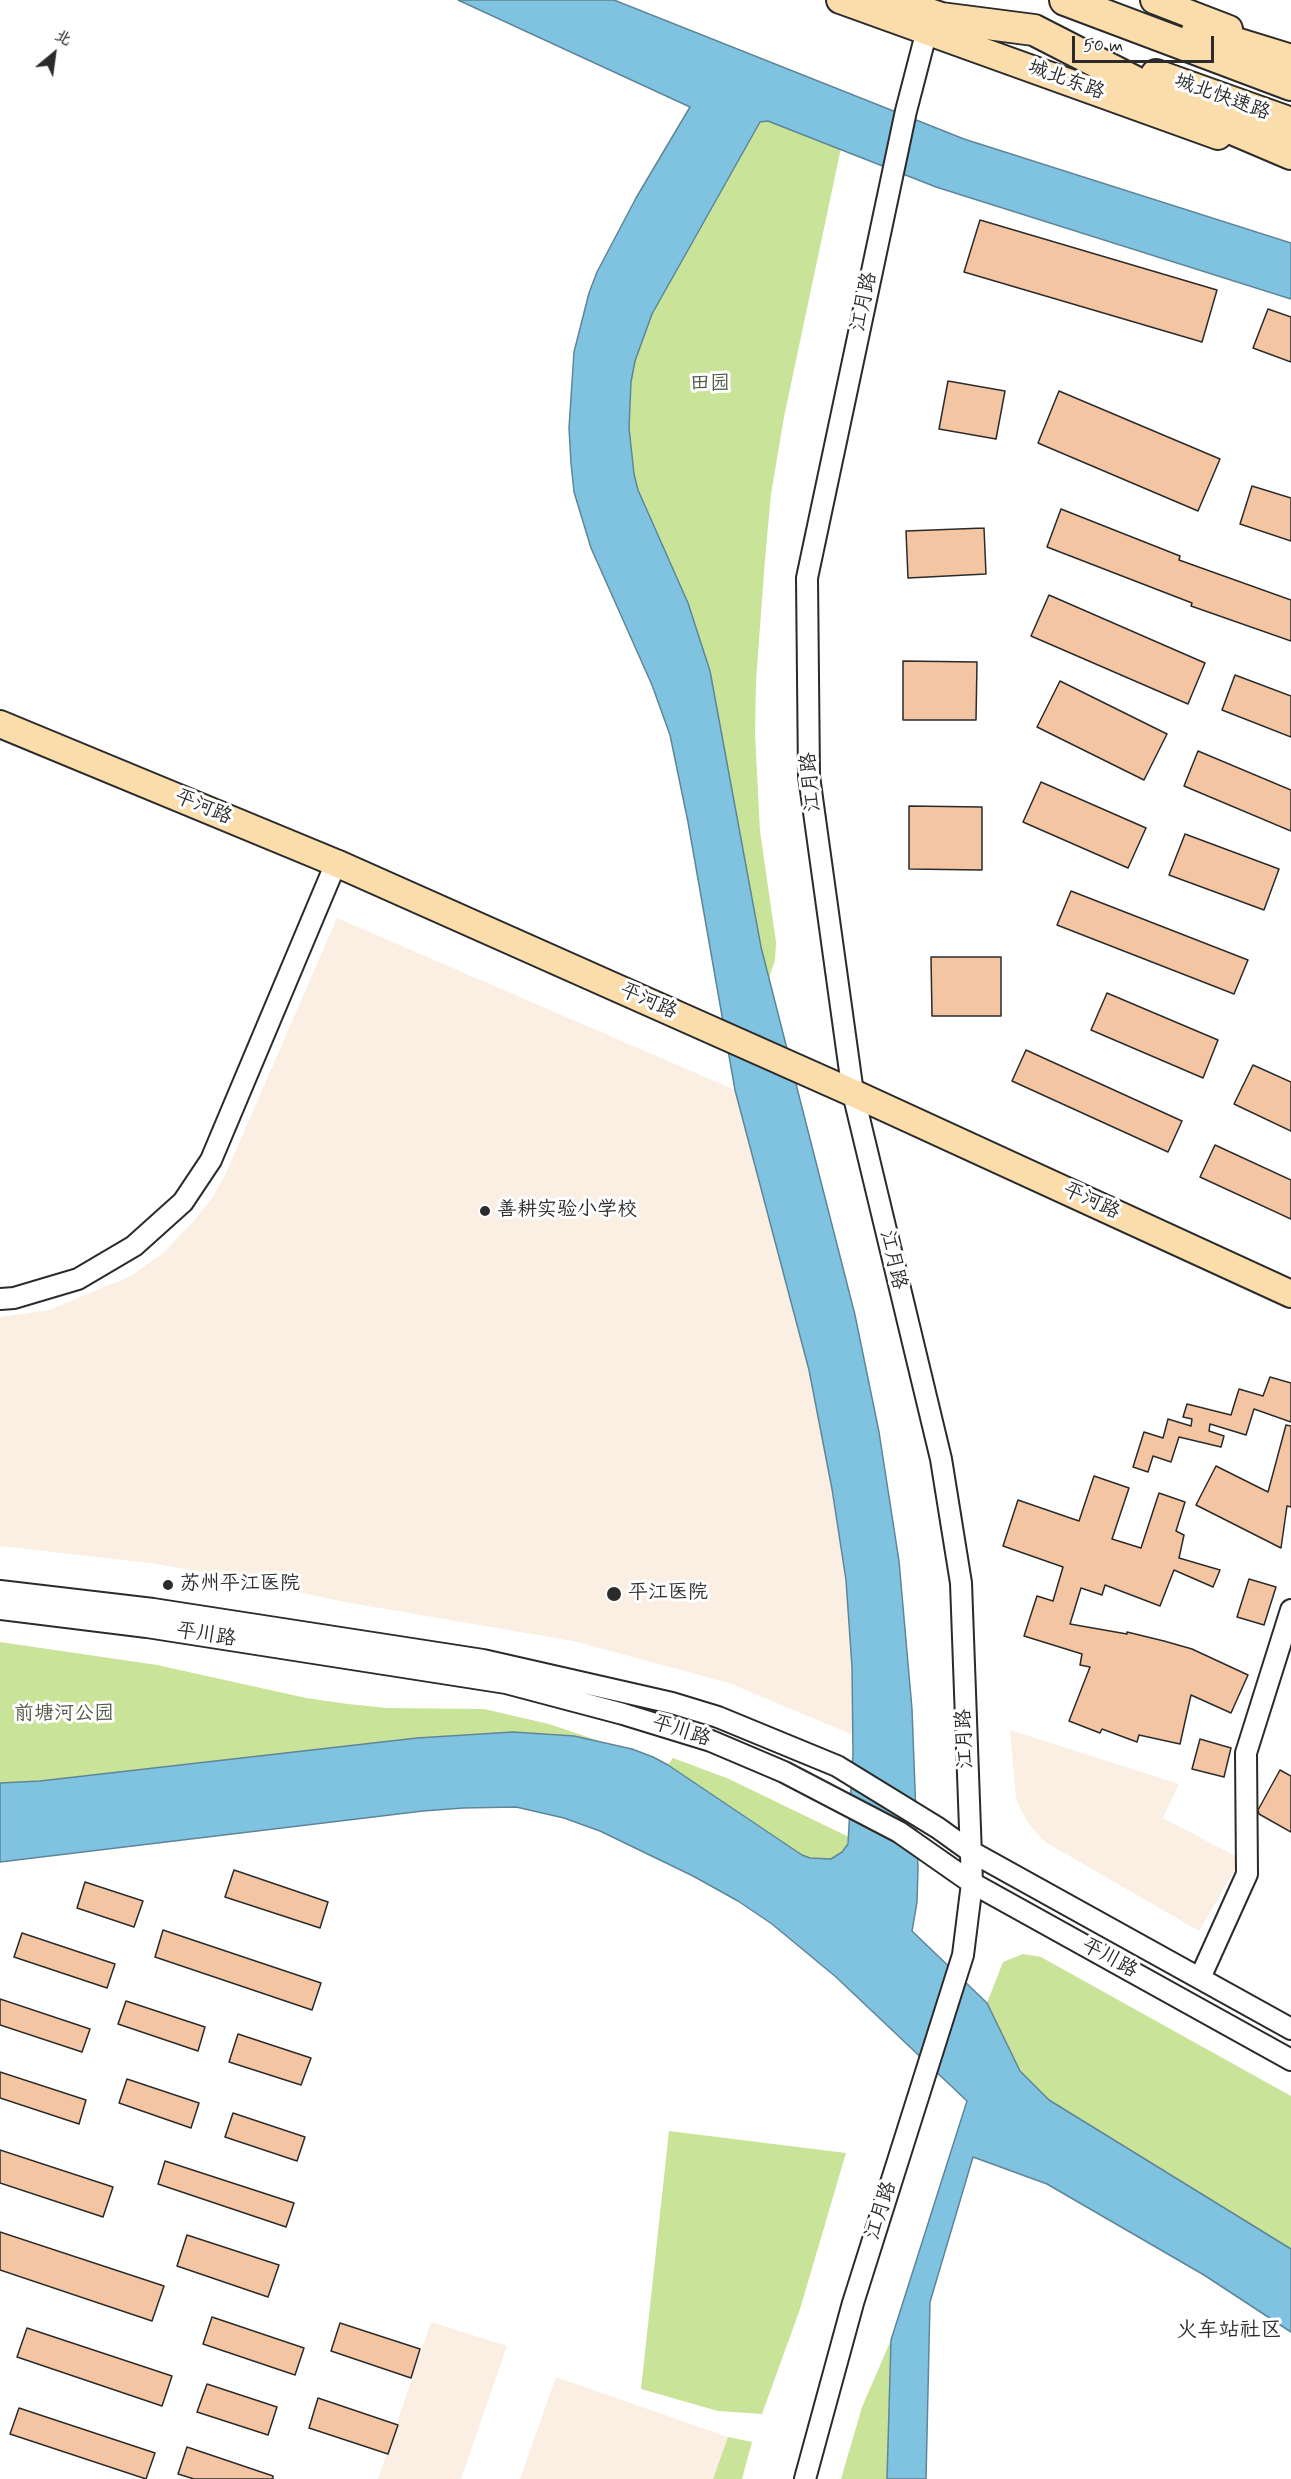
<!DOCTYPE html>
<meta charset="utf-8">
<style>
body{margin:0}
#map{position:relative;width:1291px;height:2479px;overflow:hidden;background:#fff;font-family:Mynerve,"LXGW WenKai TC",sans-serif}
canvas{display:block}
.north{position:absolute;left:24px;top:24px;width:60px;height:60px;-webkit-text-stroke:4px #fff;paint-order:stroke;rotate:29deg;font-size:16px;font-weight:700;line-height:24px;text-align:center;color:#2b2b2b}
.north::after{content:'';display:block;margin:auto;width:21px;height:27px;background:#2b2b2b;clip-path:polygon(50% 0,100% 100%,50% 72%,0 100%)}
.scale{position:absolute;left:1072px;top:36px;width:142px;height:27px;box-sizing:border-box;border:3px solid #2b2b2b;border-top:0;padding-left:8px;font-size:18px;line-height:21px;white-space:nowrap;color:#2b2b2b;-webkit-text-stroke:4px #fff;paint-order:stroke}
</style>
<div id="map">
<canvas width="1291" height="2479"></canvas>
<div class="north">北</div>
<div class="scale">50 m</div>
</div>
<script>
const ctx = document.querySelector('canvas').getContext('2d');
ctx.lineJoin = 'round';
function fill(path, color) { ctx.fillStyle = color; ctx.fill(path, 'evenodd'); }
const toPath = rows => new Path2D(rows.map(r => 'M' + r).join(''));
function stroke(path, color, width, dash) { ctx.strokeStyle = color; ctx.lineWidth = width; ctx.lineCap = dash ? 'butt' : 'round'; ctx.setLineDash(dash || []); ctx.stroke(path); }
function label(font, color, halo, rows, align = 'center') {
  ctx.font = font + ' Mynerve,"LXGW WenKai TC",sans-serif'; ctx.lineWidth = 6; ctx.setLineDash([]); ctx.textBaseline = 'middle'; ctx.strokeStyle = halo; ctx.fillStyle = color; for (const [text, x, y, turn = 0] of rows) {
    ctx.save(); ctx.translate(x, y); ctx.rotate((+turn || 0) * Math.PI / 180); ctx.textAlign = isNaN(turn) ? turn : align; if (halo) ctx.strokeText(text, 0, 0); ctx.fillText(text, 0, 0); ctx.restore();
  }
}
fill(toPath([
 [337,918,735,1090,809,1370,832,1489,846,1580,852,1667,853,1735,729,1683,573,1641,345,1602,215,1574,150,1563,0,1546,0,1317,49,1310,131,1276,163,1253,192,1223,212,1198,226,1173],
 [1010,1730,1179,1784,1163,1818,1241,1859,1199,1931,1047,1843,1038,1835,1026,1820,1016,1799],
 [431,2322,507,2346,461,2479,378,2479],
 [556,2377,728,2437,713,2479,520,2479]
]), '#fbeee3');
fill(toPath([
 [768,121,841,148,784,417,771,494,765,559,756,681,755,733,760,831,776,942,775,960,769,978,761,947,710,671,688,603,638,490,634,474,629,428,631,382,635,361,652,314,760,122],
 [0,1642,157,1665,306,1698,348,1704,387,1708,484,1709,549,1724,605,1743,574,1736,519,1732,417,1738,40,1781,0,1783],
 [673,1758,729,1779,849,1837,846,1848,831,1859,817,1860,802,1855,668,1765],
 [1023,1954,1041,1957,1291,2096,1291,2249,1071,2116,1049,2100,1020,2071,987,2003,1003,1962],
 [669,2131,846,2153,800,2309,762,2414,718,2411,641,2389],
 [891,2340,887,2479,841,2479,862,2407],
 [728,2437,752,2442,742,2479,713,2479]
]), '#c9e399');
const water = toPath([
 [458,0,614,0,964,139,1291,243,1291,299,936,187,768,121,760,122,652,314,635,361,631,382,629,428,634,474,638,490,688,603,710,671,761,947,855,1315,879,1432,899,1561,912,1709,918,1868,917,1902,912,1931,987,2003,1020,2071,1049,2100,1291,2249,1291,2332,1204,2275,1047,2184,973,2157,930,2302,926,2479,887,2479,891,2340,967,2101,836,1977,772,1924,738,1901,693,1876,600,1831,564,1818,516,1807,463,1808,423,1811,0,1862,0,1783,40,1781,417,1738,513,1732,574,1736,632,1749,653,1757,668,1765,802,1855,810,1858,831,1859,842,1852,848,1844,853,1753,852,1667,846,1580,832,1489,809,1370,735,1090,688,822,670,735,652,685,591,548,574,492,571,463,569,428,574,352,589,293,597,272,636,198,690,107,458,0]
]);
fill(water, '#80c3e1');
stroke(water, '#5e8698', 1.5);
const building = toPath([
 [980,220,1217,290,1202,342,964,272,980,220],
 [1268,309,1291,317,1291,362,1253,348,1268,309],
 [948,381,1005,391,996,439,939,429,948,381],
 [1059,391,1220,459,1198,511,1038,443,1059,391],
 [1252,486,1291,498,1291,541,1240,524,1252,486],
 [1061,509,1180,556,1179,560,1291,600,1291,641,1191,606,1192,603,1047,547,1061,509],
 [984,528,986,574,908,578,906,531,984,528],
 [1049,595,1205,663,1188,704,1031,636,1049,595],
 [903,661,977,662,976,720,903,720,903,661],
 [1235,675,1291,696,1291,737,1222,710,1235,675],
 [1060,681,1167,734,1144,780,1037,727,1060,681],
 [1198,751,1291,790,1291,831,1184,786,1198,751],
 [1041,782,1146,828,1128,868,1023,822,1041,782],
 [909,806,982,807,982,870,909,869,909,806],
 [1185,834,1279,869,1264,910,1169,875,1185,834],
 [1071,891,1248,960,1234,994,1057,925,1071,891],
 [931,957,1001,957,1001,1016,932,1016,931,957],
 [1107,993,1218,1040,1203,1078,1091,1030,1107,993],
 [1026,1050,1182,1121,1168,1152,1012,1081,1026,1050],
 [1253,1065,1291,1082,1291,1131,1234,1104,1253,1065],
 [1215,1145,1291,1180,1291,1219,1200,1177,1215,1145],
 [1270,1377,1291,1383,1291,1422,1254,1409,1246,1435,1210,1424,1209,1431,1224,1436,1221,1447,1179,1437,1171,1462,1153,1456,1148,1472,1133,1467,1144,1432,1163,1438,1168,1419,1191,1426,1192,1419,1183,1417,1187,1404,1231,1415,1239,1389,1263,1396,1270,1377],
 [1286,1425,1291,1426,1291,1507,1287,1506,1281,1548,1196,1505,1216,1466,1268,1492,1286,1425],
 [1094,1476,1129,1488,1112,1539,1141,1548,1159,1493,1185,1502,1176,1531,1184,1535,1179,1558,1220,1570,1213,1587,1174,1570,1160,1606,1105,1585,1102,1595,1081,1588,1070,1624,1127,1634,1127,1632,1164,1641,1192,1649,1248,1675,1231,1713,1191,1695,1180,1744,1139,1735,1137,1742,1102,1729,1100,1733,1069,1721,1090,1667,1080,1665,1082,1654,1024,1636,1037,1596,1053,1601,1063,1567,1003,1546,1018,1500,1079,1521,1094,1476],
 [1249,1579,1276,1587,1264,1625,1237,1617,1249,1579],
 [1200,1739,1231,1748,1224,1777,1192,1769,1200,1739],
 [1280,1770,1291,1776,1291,1832,1259,1814,1258,1810,1280,1770],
 [234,1870,328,1902,320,1928,225,1897,234,1870],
 [85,1882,143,1901,134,1927,77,1908,85,1882],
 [163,1930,321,1983,312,2010,155,1957,163,1930],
 [22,1933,115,1964,107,1988,14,1957,22,1933],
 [0,1999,90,2029,82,2052,0,2025,0,1999],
 [126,2001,205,2027,198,2051,118,2024,126,2001],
 [238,2034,311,2058,301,2085,229,2062,238,2034],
 [0,2072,86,2100,79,2124,0,2098,0,2072],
 [127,2079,199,2103,191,2128,119,2103,127,2079],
 [233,2113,305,2137,297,2161,225,2137,233,2113],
 [0,2150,113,2187,103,2217,0,2183,0,2150],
 [165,2161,294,2203,286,2227,158,2184,165,2161],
 [0,2232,164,2286,152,2321,0,2270,0,2232],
 [187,2235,279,2265,268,2297,177,2266,187,2235],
 [212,2317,304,2348,295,2375,203,2344,212,2317],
 [340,2323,420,2349,411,2378,331,2351,340,2323],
 [27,2328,172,2376,162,2406,17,2357,27,2328],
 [207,2384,277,2407,268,2435,197,2412,207,2384],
 [318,2398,398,2425,388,2454,309,2428,318,2398],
 [19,2408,155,2453,146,2479,10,2434,19,2408],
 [187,2447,273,2476,273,2479,194,2479,178,2474,187,2447]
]);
fill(building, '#f3c5a2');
stroke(building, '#2b2b2b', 1.5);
const minor = toPath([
 [0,1299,14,1298,78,1279,134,1246,183,1202,211,1160,336,863],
 [0,1591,153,1609,483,1660,672,1703,718,1717,837,1766,938,1828,970,1851,1291,2029],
 [0,1609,147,1627,506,1683,623,1714,711,1741,784,1772,899,1832,972,1883,1291,2060],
 [1200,1978,1247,1874,1246,1753,1291,1610],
 [805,2479,853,2303,963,1955,972,1883,961,1583,941,1459,853,1093,809,776,807,578,906,111,927,30]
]);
const major = toPath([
 [840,0,1218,136],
 [1154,0,1229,29],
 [0,724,336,863,853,1093,1291,1294]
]);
const highway = toPath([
 [887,0,941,18,1034,30,1204,117,1291,154],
 [1065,0,1291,85],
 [1197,31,1291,60],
 [1156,75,1291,123]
]);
stroke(minor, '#2b2b2b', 24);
stroke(major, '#2b2b2b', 30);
stroke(highway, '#2b2b2b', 34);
stroke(minor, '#fff', 20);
stroke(major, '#fbddab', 26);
stroke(highway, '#fbddab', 30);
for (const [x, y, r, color] of [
 [485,1211,6,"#2b2b2b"],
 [168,1585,6,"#2b2b2b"],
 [614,1594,8,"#2b2b2b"]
]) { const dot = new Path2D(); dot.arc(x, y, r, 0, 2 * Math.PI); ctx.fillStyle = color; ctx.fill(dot); stroke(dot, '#fff', 2); }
label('20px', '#2b2b2b', '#fff', [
 ["城北东路",1066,81,20],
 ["城北快速路",1222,98,20],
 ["江月路",865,302,-78],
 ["江月路",812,782,-95],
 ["平河路",203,808,23],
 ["平河路",648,1002,24],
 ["平河路",1091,1202,25],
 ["江月路",892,1260,77],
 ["平川路",206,1636,9],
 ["平川路",681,1732,18],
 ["江月路",966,1739,-92],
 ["平川路",1109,1959,29],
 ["江月路",882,2211,-72]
]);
label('20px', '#525946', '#fff', [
 ["田园",710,385],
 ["前塘河公园",64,1715]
]);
label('20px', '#2b2b2b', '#fff', [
 ["善耕实验小学校",497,1211],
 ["苏州平江医院",180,1585],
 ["平江医院",628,1594]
], 'left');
label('21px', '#2b2b2b', '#fff', [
 ["火车站社区",1229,2332]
]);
</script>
